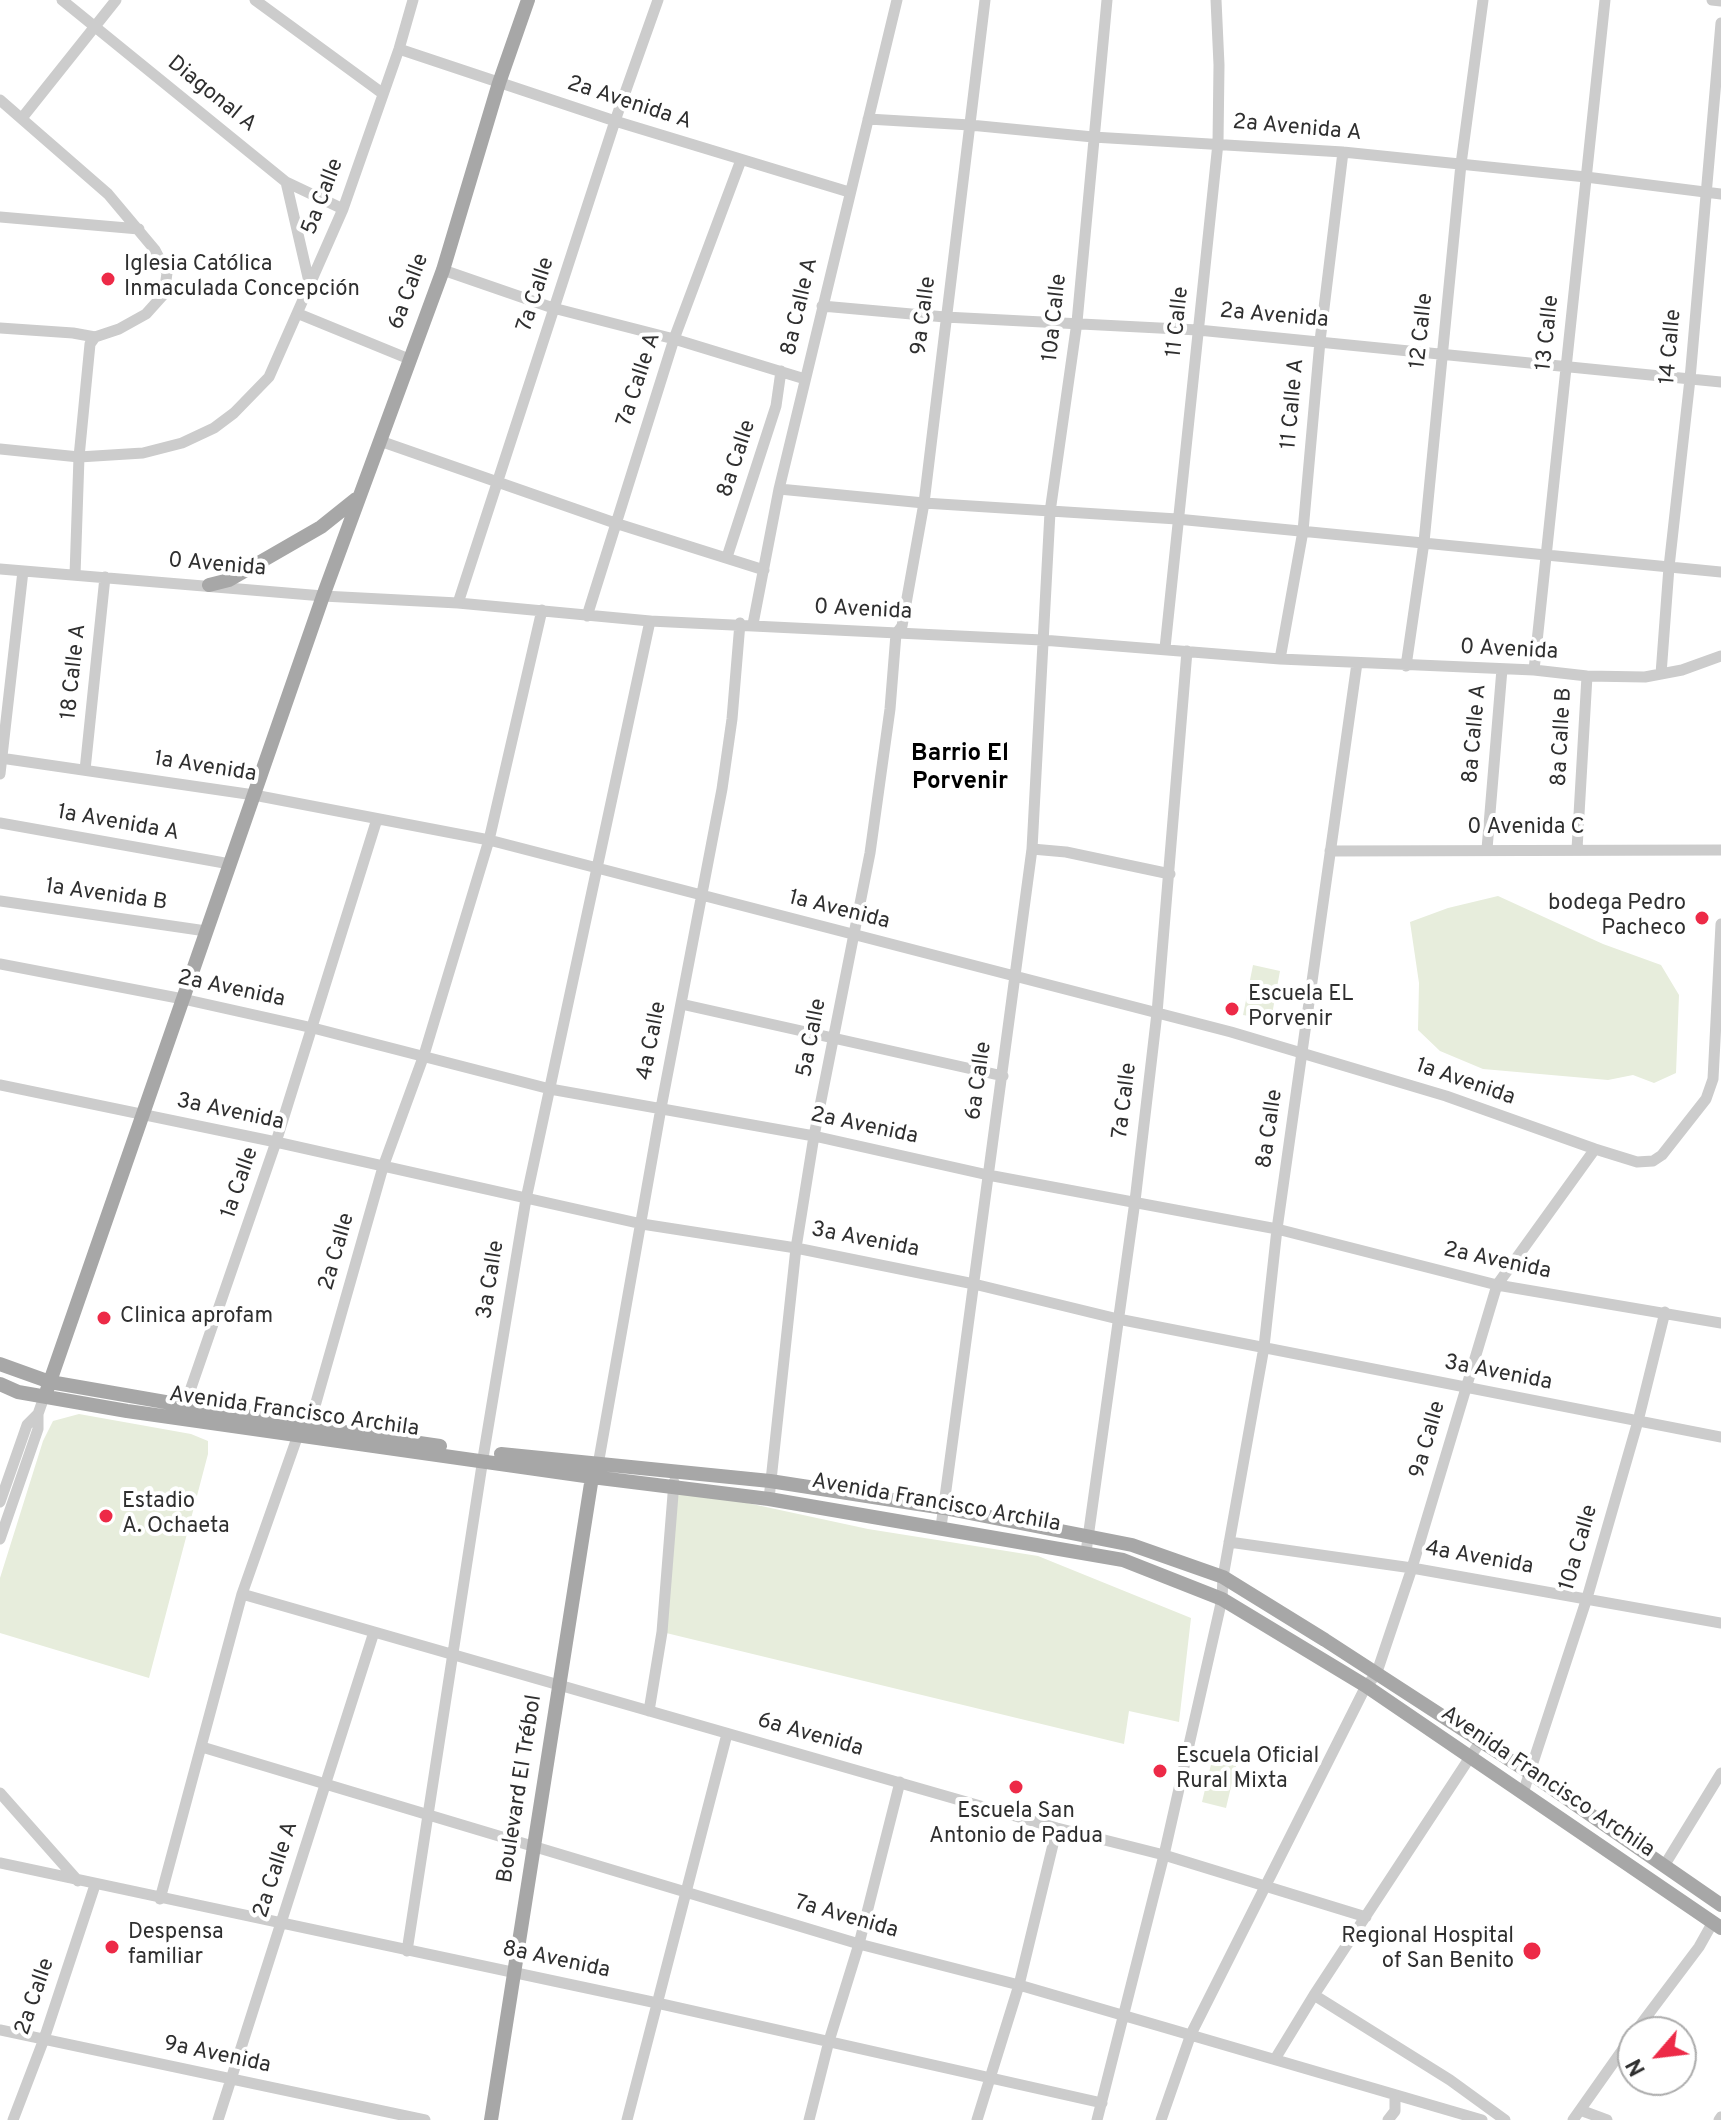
<!DOCTYPE html>
<meta charset="utf-8">
<style>
body{margin:0}
#map{position:relative;width:1721px;height:2120px;overflow:hidden;background:#fff;font-family:Overpass,sans-serif}
canvas{display:block}
.north{position:absolute;left:1617px;top:2016px;width:80px;height:80px;box-sizing:border-box;background:#fff;border:2px solid #acacac;border-radius:50%;rotate:242deg;font-size:22px;font-weight:700;line-height:32px;text-align:center;color:#2f2f2f}
.north::after{content:'';display:block;margin:auto;width:28px;height:36px;background:#ed2a47;clip-path:polygon(50% 0,100% 100%,50% 72%,0 100%)}
</style>
<div id="map">
<canvas width="1721" height="2120"></canvas>
<div class="north">N</div>
</div>
<script>
const ctx = document.querySelector('canvas').getContext('2d');
ctx.lineJoin = 'round';
function fill(path, color) { ctx.fillStyle = color; ctx.fill(path, 'evenodd'); }
const toPath = rows => new Path2D(rows.map(r => 'M' + r).join(''));
function stroke(path, color, width, dash) { ctx.strokeStyle = color; ctx.lineWidth = width; ctx.lineCap = dash ? 'butt' : 'round'; ctx.setLineDash(dash || []); ctx.stroke(path); }
function label(font, color, halo, rows, align = 'center') {
  ctx.font = font + ' Overpass,sans-serif'; ctx.lineWidth = 8; ctx.setLineDash([]); ctx.textBaseline = 'middle'; ctx.strokeStyle = halo; ctx.fillStyle = color; for (const [text, x, y, turn = 0] of rows) {
    ctx.save(); ctx.translate(x, y); ctx.rotate((+turn || 0) * Math.PI / 180); ctx.textAlign = isNaN(turn) ? turn : align; if (halo) ctx.strokeText(text, 0, 0); ctx.fillText(text, 0, 0); ctx.restore();
  }
}
fill(toPath([
 [1498,896,1603,944,1661,965,1679,995,1676,1073,1654,1083,1633,1075,1608,1080,1483,1069,1440,1051,1418,1030,1419,983,1410,922,1448,908],
 [1253,965,1280,971,1271,1020,1243,1015],
 [79,1414,191,1434,208,1441,208,1454,149,1678,0,1633,0,1578,43,1441,53,1421],
 [673,1487,868,1529,1038,1556,1191,1618,1179,1722,1129,1711,1124,1744,662,1632],
 [1213,1756,1237,1762,1226,1808,1202,1802]
]), '#e7eddc');
stroke(toPath([
 [62,0,286,182,343,209],
 [255,0,382,93],
 [1712,0,1721,1],
 [399,49,615,121,849,192],
 [0,100,108,194,155,250,167,273,164,294,146,314,119,329,95,337,90,344,79,457,75,575],
 [22,118,116,0],
 [868,119,970,125,1093,137,1343,152,1586,177,1721,194],
 [286,182,310,286],
 [0,217,139,229],
 [443,270,553,308,674,339,805,379],
 [822,306,945,317,1198,330,1721,382],
 [299,314,409,359],
 [0,328,73,333,95,337],
 [380,441,615,523,764,570],
 [0,449,79,457,143,453,182,443,214,428,234,413,269,377,343,209,399,49,413,0],
 [779,489,924,503,1177,519,1721,572],
 [727,557,776,406,781,371],
 [0,569,323,596,458,603,650,621,1042,640,1280,659,1534,670,1587,676,1645,677,1682,670,1721,656],
 [458,603,615,121,658,0],
 [587,616,674,339,741,160],
 [753,624,779,489,897,0],
 [1165,648,1218,143,1219,65,1216,0],
 [1280,659,1303,531,1320,341,1343,152],
 [1406,666,1424,542,1461,164,1483,0],
 [1534,670,1605,0],
 [1661,674,1669,567,1690,379,1721,23],
 [0,758,254,795,489,840,1231,1032,1446,1096,1595,1149,1637,1162,1653,1161,1662,1155,1706,1099,1713,1079,1721,924],
 [85,770,105,577],
 [0,774,23,571],
 [0,823,230,864],
 [1032,849,1066,852,1170,874],
 [1487,849,1502,669],
 [1577,849,1587,676],
 [1330,851,1721,850],
 [0,901,206,931],
 [0,964,183,999,313,1028,550,1089,814,1136,988,1175,1277,1229,1497,1285,1721,1323],
 [681,1004,1003,1076],
 [0,1085,276,1142,642,1224,796,1248,974,1284,1118,1319,1721,1437],
 [183,1411,276,1142,377,819],
 [598,1465,661,1108,722,789,732,719,740,623],
 [769,1499,796,1248,814,1136,870,853,890,709,896,634,902,626,924,503,985,0],
 [0,1502,27,1425,38,1414],
 [941,1527,1032,849,1050,512,1077,322,1107,0],
 [0,1539,38,1429,38,1414,44,1397],
 [1229,1542,1412,1568,1721,1623],
 [1086,1552,1135,1201,1157,1013,1187,651],
 [242,1594,1057,1828,1164,1855,1366,1917],
 [649,1711,662,1632,674,1482],
 [202,1747,859,1944,1019,1985,1482,2120],
 [0,1793,78,1881],
 [1523,1793,1587,1598,1638,1421,1665,1312],
 [0,1863,657,2003,1102,2103],
 [1664,1866,1721,1773],
 [160,1899,242,1594,298,1435,309,1427,383,1167,424,1055,489,840,542,610],
 [407,1951,484,1452,526,1199,650,621],
 [1314,1995,1450,2080,1505,2120],
 [0,2030,425,2120],
 [1635,2032,1699,1947,1713,1922],
 [1275,2059,1314,1995,1480,1742],
 [1580,2110,1607,2120],
 [13,2120,44,2039,95,1885],
 [218,2120,374,1632],
 [627,2120,727,1734],
 [809,2120,829,2041,859,1944,900,1782],
 [977,2120,1019,1985,1057,1828],
 [1097,2120,1164,1855,1222,1599,1223,1577,1264,1347,1277,1229,1357,663],
 [1161,2120,1191,2034,1366,1686,1376,1675,1412,1568,1497,1285,1595,1149],
 [1388,2120,1395,2111,1395,2095],
 [1573,2120,1633,2035],
 [1719,2120,1721,2117]
]), '#ccc', 11);
stroke(toPath([
 [209,585,229,580,321,527,356,499],
 [0,1364,50,1382,309,1427,440,1446],
 [0,1384,18,1392,127,1411,592,1477,769,1499,1123,1560,1222,1599,1366,1686,1721,1928],
 [47,1390,323,596,443,270,499,83,528,0],
 [501,1454,770,1481,944,1508,1132,1545,1223,1577,1325,1640,1530,1773,1721,1905],
 [491,2120,592,1477,596,1469]
]), '#a7a7a7', 14);
for (const [x, y, r, color] of [
 [108,279,8,"#ed2a47"],
 [1702,918,8,"#ed2a47"],
 [1232,1009,8,"#ed2a47"],
 [104,1318,8,"#ed2a47"],
 [106,1516,8,"#ed2a47"],
 [1160,1771,8,"#ed2a47"],
 [1016,1787,8,"#ed2a47"],
 [112,1947,8,"#ed2a47"],
 [1532,1951,10,"#ed2a47"]
]) { const dot = new Path2D(); dot.arc(x, y, r, 0, 2 * Math.PI); ctx.fillStyle = color; ctx.fill(dot); stroke(dot, '#fff', 3); }
label('22px', '#2f2f2f', '#fff', [
 ["Diagonal A",211,95,39],
 ["2a Avenida A",629,104,18],
 ["2a Avenida A",1297,129,5],
 ["5a Calle",324,197,-69],
 ["6a Calle",410,292,-70],
 ["7a Calle",537,295,-72],
 ["8a Calle A",801,307,-77],
 ["9a Calle",925,316,-83],
 ["2a Avenida",1274,317,5],
 ["10a Calle",1056,318,-84],
 ["11 Calle",1179,322,-84],
 ["12 Calle",1423,331,-84],
 ["13 Calle",1549,333,-84],
 ["14 Calle",1672,347,-85],
 ["7a Calle A",640,380,-72],
 ["11 Calle A",1294,404,-85],
 ["8a Calle",738,459,-72],
 ["0 Avenida",217,566,5],
 ["0 Avenida",863,611,3],
 ["0 Avenida",1509,651,3],
 ["18 Calle A",75,672,-84],
 ["8a Calle A",1476,734,-85],
 ["8a Calle B",1563,737,-87],
 ["1a Avenida",205,768,9],
 ["1a Avenida A",118,824,10],
 ["0 Avenida C",1526,829],
 ["1a Avenida B",106,896,8],
 ["1a Avenida",839,911,14],
 ["2a Avenida",231,990,12],
 ["5a Calle",813,1038,-79],
 ["4a Calle",653,1041,-79],
 ["6a Calle",980,1081,-82],
 ["1a Avenida",1465,1083,19],
 ["7a Calle",1126,1101,-83],
 ["3a Avenida",230,1113,12],
 ["2a Avenida",864,1127,12],
 ["8a Calle",1271,1129,-82],
 ["1a Calle",241,1183,-71],
 ["3a Avenida",865,1241,11],
 ["2a Calle",338,1252,-74],
 ["2a Avenida",1497,1262,12],
 ["3a Calle",492,1280,-81],
 ["3a Avenida",1498,1374,11],
 ["Avenida Francisco Archila",294,1413,8],
 ["9a Calle",1429,1440,-74],
 ["Avenida Francisco Archila",936,1504,10],
 ["10a Calle",1580,1548,-74],
 ["4a Avenida",1479,1559,10],
 ["6a Avenida",810,1736,16],
 ["Avenida Francisco Archila",1547,1783,34],
 ["Boulevard El Trébol",521,1789,-81],
 ["2a Calle A",277,1870,-72],
 ["7a Avenida",846,1918,16],
 ["8a Avenida",556,1961,12],
 ["2a Calle",36,1997,-71],
 ["9a Avenida",217,2056,12]
]);
label('22px', '#2f2f2f', '#fff', [
 ["Iglesia Católica",124,266],
 ["Inmaculada Concepción",124,291],
 ["bodega Pedro",1686,905,"right"],
 ["Pacheco",1686,930,"right"],
 ["Escuela EL",1248,996],
 ["Porvenir",1248,1021],
 ["Clinica aprofam",120,1318],
 ["Estadio",122,1503],
 ["A. Ochaeta",122,1528],
 ["Escuela Oficial",1176,1758],
 ["Rural Mixta",1176,1783],
 ["Escuela San",1016,1813,"center"],
 ["Antonio de Padua",1016,1838,"center"],
 ["Despensa",128,1934],
 ["familiar",128,1959],
 ["Regional Hospital",1514,1938,"right"],
 ["of San Benito",1514,1963,"right"]
], 'left');
label('bold 24px', '#000', '#fff', [
 ["Barrio El",960,755],
 ["Porvenir",960,783]
]);
</script>
